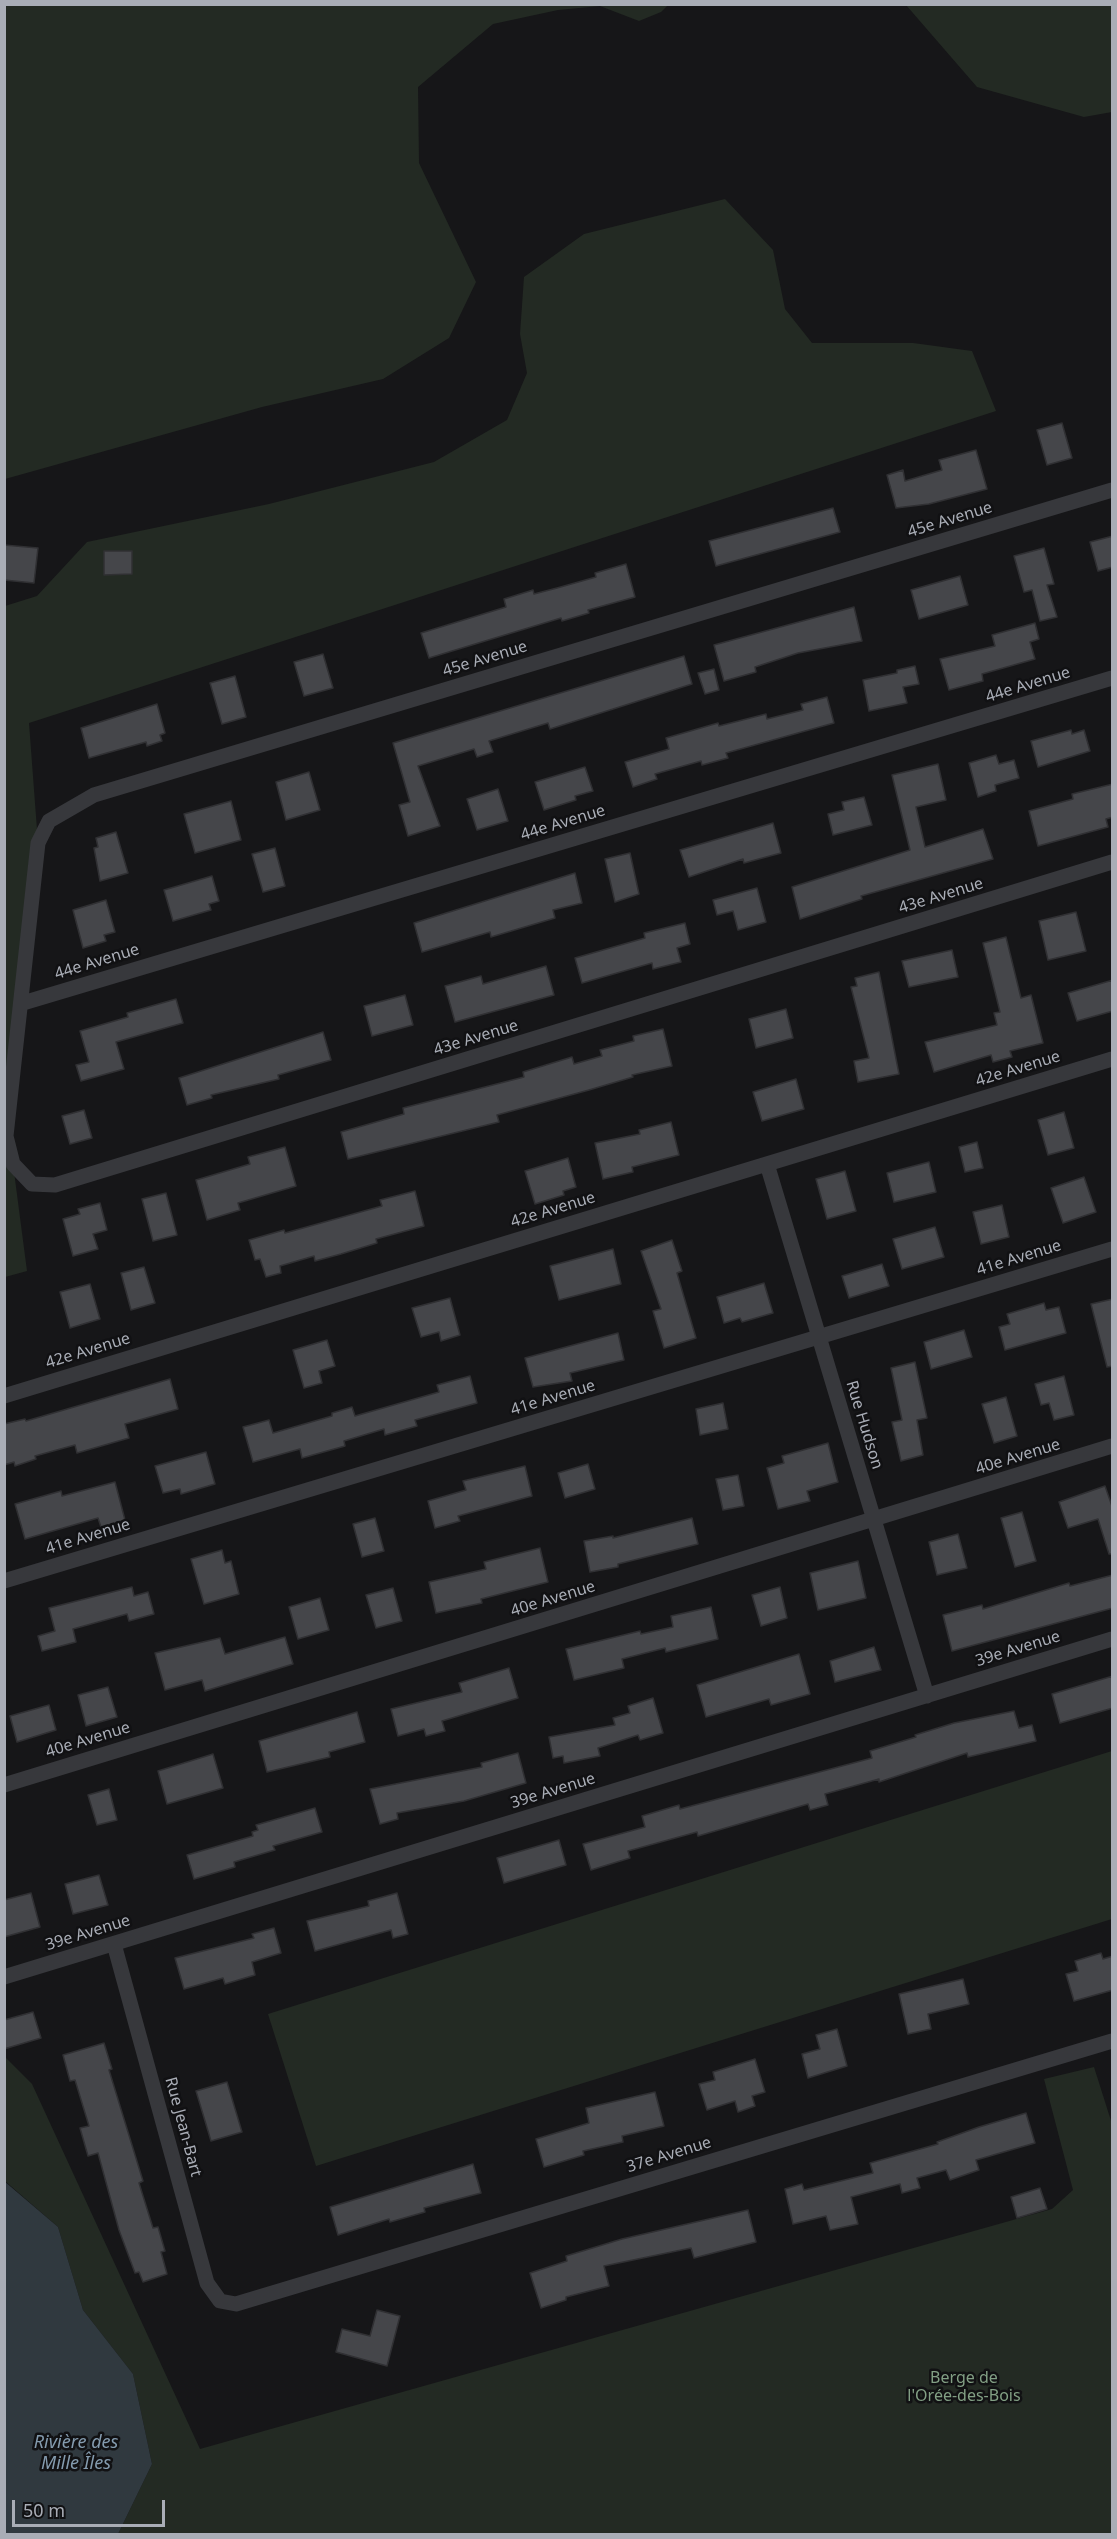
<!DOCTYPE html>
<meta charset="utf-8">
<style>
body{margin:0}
#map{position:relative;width:1117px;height:2539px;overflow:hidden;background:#161618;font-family:"Noto Sans",sans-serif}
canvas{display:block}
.frame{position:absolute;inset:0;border:6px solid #a9adb6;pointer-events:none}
.scale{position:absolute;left:12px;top:2500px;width:153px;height:27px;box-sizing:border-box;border:3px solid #a9adb6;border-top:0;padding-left:8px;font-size:18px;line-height:21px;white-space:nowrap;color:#a9adb6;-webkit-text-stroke:4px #111113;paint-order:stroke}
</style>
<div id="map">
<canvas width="1117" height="2539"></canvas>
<div class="frame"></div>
<div class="scale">50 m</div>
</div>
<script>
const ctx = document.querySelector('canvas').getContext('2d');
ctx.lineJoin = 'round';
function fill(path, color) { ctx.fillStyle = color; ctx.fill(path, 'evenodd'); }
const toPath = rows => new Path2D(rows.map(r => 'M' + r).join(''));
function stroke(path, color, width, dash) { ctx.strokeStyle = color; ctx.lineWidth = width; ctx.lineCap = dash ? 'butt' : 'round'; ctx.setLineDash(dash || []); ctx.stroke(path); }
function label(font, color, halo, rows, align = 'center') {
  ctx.font = font + ' "Noto Sans",sans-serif'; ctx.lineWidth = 5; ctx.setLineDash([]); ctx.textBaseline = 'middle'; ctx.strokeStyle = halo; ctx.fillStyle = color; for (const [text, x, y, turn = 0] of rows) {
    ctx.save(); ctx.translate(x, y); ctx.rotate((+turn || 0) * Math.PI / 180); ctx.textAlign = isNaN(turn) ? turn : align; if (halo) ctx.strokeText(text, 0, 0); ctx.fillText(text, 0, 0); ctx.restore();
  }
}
fill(toPath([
 [5,4,668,4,668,5,661,12,639,21,600,6,558,10,493,24,418,87,419,163,476,282,449,338,383,379,262,407,5,479],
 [906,5,1112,5,1112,112,1084,117,977,87],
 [725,199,773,250,785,309,812,343,913,343,972,351,996,411,29,723,38,843,6,1136,13,1164,27,1271,5,1277,5,606,37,596,87,542,269,504,434,462,507,420,527,373,520,334,524,277,584,234],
 [1112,1751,1112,1919,316,2166,268,2014],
 [5,2057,32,2084,200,2449,1052,2209,1073,2190,1044,2079,1094,2067,1112,2124,1112,2534,118,2534,152,2464,133,2374,83,2310,58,2227,5,2181]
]), '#232a23');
fill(toPath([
 [4,2181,58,2227,83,2310,133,2374,152,2464,118,2534,5,2534]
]), '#30393f');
const building = toPath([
 [1062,423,1072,458,1047,465,1037,430,1062,423],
 [976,450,987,489,929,504,896,508,887,475,903,470,905,481,942,470,939,460,976,450],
 [833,508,840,532,716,566,709,541,833,508],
 [1113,536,1113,567,1098,571,1090,542,1113,536],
 [4,545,38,548,34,583,4,580,4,545],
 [1044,548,1054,584,1047,585,1057,617,1040,621,1032,590,1024,592,1014,556,1044,548],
 [104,551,132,551,132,574,104,575,104,551],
 [626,564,635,597,588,610,589,613,562,621,561,618,429,658,421,633,506,607,504,599,533,590,534,594,557,588,596,577,595,573,626,564],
 [960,576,968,605,919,619,911,590,960,576],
 [854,607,862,641,798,653,755,667,756,672,724,681,714,645,854,607],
 [1035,623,1039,639,1030,642,1035,659,982,674,983,681,949,690,940,659,995,646,992,635,1035,623],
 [323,654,333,688,304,696,294,662,323,654],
 [684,656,692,684,550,729,548,723,489,741,493,752,477,757,474,749,418,766,440,826,408,836,399,805,410,802,393,743,684,656],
 [915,666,919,684,903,687,907,703,869,711,863,680,897,673,897,670,915,666],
 [714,669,719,690,705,694,698,673,714,669],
 [235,676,246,717,222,724,210,683,235,676],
 [827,697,834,723,726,753,728,758,702,765,701,761,655,774,657,779,633,787,625,762,669,749,666,738,718,723,719,726,766,714,767,719,803,710,801,704,827,697],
 [157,704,165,733,160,735,162,741,147,746,146,742,89,758,81,728,157,704],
 [1071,730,1072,734,1084,730,1090,751,1038,767,1031,741,1071,730],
 [996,755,999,764,1014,760,1019,778,995,785,996,791,978,797,969,763,996,755],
 [938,764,946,800,916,807,925,847,983,829,993,859,861,896,862,899,800,919,792,887,910,850,892,775,938,764],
 [585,767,593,791,575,796,576,800,544,810,535,782,585,767],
 [309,772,320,810,286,820,276,782,309,772],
 [1113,784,1113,817,1106,819,1108,827,1038,846,1029,811,1073,799,1072,794,1113,784],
 [498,789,508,821,477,830,467,799,498,789],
 [864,797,872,825,833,835,828,814,844,810,842,802,864,797],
 [231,801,241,840,195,853,184,814,231,801],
 [773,823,781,853,744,863,743,859,689,877,680,850,773,823],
 [116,832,128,873,100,881,94,848,98,847,96,838,116,832],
 [275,848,285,886,263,892,252,854,275,848],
 [630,853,639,894,615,902,605,859,630,853],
 [575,873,582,903,553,910,555,918,491,937,490,932,422,952,414,923,575,873],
 [212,876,219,901,209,904,211,910,173,921,164,890,212,876],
 [757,888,766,922,738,930,733,911,717,915,713,900,757,888],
 [106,900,115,932,104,935,106,941,83,948,73,910,106,900],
 [1076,912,1086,951,1048,960,1039,921,1076,912],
 [685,923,690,944,677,948,681,962,653,969,652,963,582,983,575,958,645,938,644,933,685,923],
 [1006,937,1021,998,1031,995,1043,1043,1010,1051,1012,1057,993,1062,991,1055,934,1072,925,1042,997,1025,994,1013,1000,1012,983,943,1006,937],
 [952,950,958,977,909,987,902,961,952,950],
 [546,966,554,995,455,1022,445,986,481,976,483,984,546,966],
 [879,972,899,1074,858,1082,854,1061,869,1058,851,987,857,986,855,978,879,972],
 [1113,980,1113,1011,1077,1021,1068,993,1113,980],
 [405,995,413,1025,372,1036,364,1006,405,995],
 [176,999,183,1023,116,1042,124,1069,81,1081,76,1065,89,1062,80,1031,128,1017,127,1013,176,999],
 [786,1009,793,1038,756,1048,749,1019,786,1009],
 [663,1029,672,1066,632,1075,633,1077,589,1090,497,1115,499,1122,348,1159,341,1132,404,1114,403,1108,524,1077,523,1072,572,1057,574,1064,602,1056,600,1050,634,1041,633,1036,663,1029],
 [323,1032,331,1060,278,1075,279,1079,211,1095,212,1098,187,1105,179,1078,323,1032],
 [796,1079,804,1109,762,1121,753,1092,796,1079],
 [84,1110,92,1138,70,1144,62,1116,84,1110],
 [1064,1112,1074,1148,1048,1155,1038,1120,1064,1112],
 [671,1122,679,1155,632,1167,633,1172,603,1179,595,1143,640,1134,639,1130,671,1122],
 [977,1142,983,1168,965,1172,959,1147,977,1142],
 [285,1147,296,1186,238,1203,240,1210,207,1220,196,1180,250,1164,248,1157,285,1147],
 [568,1158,576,1187,563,1191,564,1195,535,1204,525,1171,568,1158],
 [929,1162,936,1192,894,1202,887,1173,929,1162],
 [845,1171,856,1211,827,1219,816,1179,845,1171],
 [1084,1177,1096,1212,1063,1223,1051,1188,1084,1177],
 [415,1191,424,1226,376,1239,377,1243,341,1254,315,1261,314,1256,280,1266,281,1273,266,1277,260,1259,255,1260,249,1240,284,1230,285,1233,382,1206,380,1200,415,1191],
 [166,1193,177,1235,153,1241,142,1199,166,1193],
 [100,1203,107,1230,93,1234,98,1249,73,1256,63,1219,80,1214,78,1209,100,1203],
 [1002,1205,1009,1237,981,1244,973,1212,1002,1205],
 [935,1227,944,1257,902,1269,893,1239,935,1227],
 [672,1240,682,1271,677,1273,696,1338,664,1348,653,1311,661,1309,641,1251,672,1240],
 [613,1249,621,1284,559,1300,550,1266,613,1249],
 [882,1264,889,1286,849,1298,842,1276,882,1264],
 [144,1267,155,1303,131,1310,121,1273,144,1267],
 [764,1283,773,1313,742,1322,740,1318,724,1323,717,1297,764,1283],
 [90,1284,100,1319,70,1328,60,1292,90,1284],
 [450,1298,460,1335,441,1341,439,1332,421,1337,412,1308,450,1298],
 [1113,1299,1113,1366,1107,1367,1091,1304,1113,1299],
 [1044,1303,1046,1310,1059,1307,1066,1333,1005,1350,999,1327,1010,1324,1007,1314,1044,1303],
 [964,1330,972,1357,931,1369,924,1342,964,1330],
 [618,1333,624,1360,570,1373,572,1381,533,1387,525,1358,618,1333],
 [327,1340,335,1366,319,1371,322,1383,304,1388,293,1350,327,1340],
 [915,1362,927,1418,917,1420,923,1455,901,1461,892,1422,902,1420,891,1368,915,1362],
 [470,1376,477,1403,415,1420,417,1426,385,1435,384,1429,344,1441,345,1446,302,1458,300,1449,253,1462,243,1427,269,1420,273,1433,332,1416,332,1413,352,1407,355,1416,439,1392,437,1385,470,1376],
 [1064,1376,1074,1415,1054,1420,1049,1403,1041,1405,1035,1384,1064,1376],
 [170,1379,178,1409,125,1424,129,1438,77,1453,75,1445,35,1456,36,1459,15,1466,14,1462,4,1465,4,1424,25,1419,26,1421,170,1379],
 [1006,1397,1017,1436,994,1443,982,1404,1006,1397],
 [723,1403,728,1429,700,1435,696,1409,723,1403],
 [828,1443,838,1482,807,1491,810,1501,778,1509,767,1468,784,1463,782,1456,828,1443],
 [206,1452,215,1484,181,1494,180,1489,163,1493,155,1466,206,1452],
 [588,1464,595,1489,565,1498,558,1473,588,1464],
 [525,1466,532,1496,458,1516,460,1521,435,1528,428,1501,466,1490,463,1481,525,1466],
 [738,1475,744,1506,723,1510,716,1479,738,1475],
 [115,1482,125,1520,101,1527,98,1518,25,1539,15,1504,61,1491,62,1496,115,1482],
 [1105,1486,1113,1509,1113,1554,1109,1554,1098,1519,1068,1528,1059,1502,1105,1486],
 [1022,1512,1036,1561,1015,1567,1001,1518,1022,1512],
 [375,1518,384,1551,362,1557,353,1524,375,1518],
 [692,1518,698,1544,618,1564,618,1567,590,1572,584,1541,613,1536,613,1538,692,1518],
 [958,1534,967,1568,937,1575,929,1542,958,1534],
 [540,1548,548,1582,481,1599,482,1603,436,1613,429,1582,486,1569,484,1562,540,1548],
 [222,1550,225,1563,231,1561,239,1594,204,1604,191,1559,222,1550],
 [858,1561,866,1598,818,1610,810,1573,858,1561],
 [1113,1575,1113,1608,952,1651,943,1615,982,1605,983,1609,1069,1583,1070,1586,1113,1575],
 [132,1587,134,1596,148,1592,154,1614,129,1621,127,1614,73,1629,76,1642,42,1651,38,1636,55,1631,49,1608,132,1587],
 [780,1587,787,1618,761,1626,752,1595,780,1587],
 [393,1588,402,1621,376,1628,366,1595,393,1588],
 [320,1598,329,1630,298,1639,289,1607,320,1598],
 [711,1607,718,1639,666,1652,665,1648,622,1659,624,1668,574,1680,566,1649,640,1631,641,1634,673,1627,671,1616,711,1607],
 [285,1637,293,1664,205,1691,202,1680,165,1690,155,1653,220,1638,225,1654,285,1637],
 [874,1647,881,1670,835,1682,830,1661,874,1647],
 [799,1654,810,1694,771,1705,769,1699,706,1717,697,1685,799,1654],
 [509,1668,518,1698,442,1721,445,1731,426,1736,424,1729,398,1736,391,1709,462,1692,459,1683,509,1668],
 [1113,1676,1113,1708,1060,1723,1052,1694,1113,1676],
 [108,1687,117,1717,86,1726,78,1695,108,1687],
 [653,1698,663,1733,640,1740,638,1735,598,1748,600,1756,564,1763,563,1756,553,1758,549,1737,615,1725,613,1718,630,1713,628,1706,653,1698],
 [49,1705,56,1730,17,1742,10,1716,49,1705],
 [1014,1711,1019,1728,1032,1725,1036,1741,968,1757,967,1753,879,1782,879,1779,825,1794,828,1805,810,1810,808,1804,698,1836,697,1832,628,1851,630,1858,591,1870,583,1844,645,1827,642,1816,679,1805,680,1809,872,1758,870,1751,916,1737,915,1735,954,1723,1014,1711],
 [357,1712,365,1742,329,1752,330,1757,267,1772,259,1741,357,1712],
 [518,1753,526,1783,464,1801,397,1813,398,1819,380,1824,370,1789,482,1767,481,1763,518,1753],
 [213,1754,223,1788,167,1804,158,1771,213,1754],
 [109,1789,117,1820,97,1825,88,1795,109,1789],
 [315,1808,322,1832,273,1846,275,1850,234,1862,235,1867,194,1879,187,1855,253,1836,252,1832,258,1830,256,1825,315,1808],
 [559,1840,566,1865,504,1883,497,1858,559,1840],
 [99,1875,108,1905,73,1914,65,1884,99,1875],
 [31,1893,40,1927,4,1937,4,1900,31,1893],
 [397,1893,408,1934,393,1938,391,1930,315,1951,307,1921,369,1906,368,1901,397,1893],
 [274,1928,281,1953,252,1962,255,1975,225,1984,223,1978,184,1989,175,1958,254,1938,252,1934,274,1928],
 [1101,1953,1103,1959,1113,1956,1113,1990,1074,2001,1066,1974,1078,1971,1075,1961,1101,1953],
 [963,1979,969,2004,928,2014,931,2029,908,2034,899,1994,963,1979],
 [33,2012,41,2038,4,2049,4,2020,33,2012],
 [837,2029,847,2066,808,2078,802,2054,820,2049,816,2035,837,2029],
 [104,2043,112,2069,109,2070,143,2181,139,2183,153,2228,158,2227,165,2251,161,2252,167,2274,143,2282,139,2272,135,2273,119,2230,98,2153,88,2156,80,2128,89,2126,75,2080,70,2081,63,2055,104,2043],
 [755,2059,765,2092,752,2096,755,2106,738,2112,735,2101,707,2110,699,2084,715,2080,713,2072,755,2059],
 [227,2082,242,2132,211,2141,196,2091,227,2082],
 [655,2092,664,2126,622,2136,623,2142,583,2151,584,2155,544,2167,536,2139,589,2123,586,2108,655,2092],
 [1026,2113,1035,2143,976,2160,979,2170,950,2180,946,2170,917,2178,920,2188,902,2193,900,2184,851,2197,858,2224,830,2230,826,2216,793,2224,785,2189,802,2184,804,2190,873,2173,870,2163,938,2144,937,2142,979,2127,1026,2113],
 [473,2164,481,2193,424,2208,425,2212,390,2222,389,2219,338,2235,330,2207,473,2164],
 [1040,2188,1047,2209,1017,2218,1011,2197,1040,2188],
 [748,2210,756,2242,694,2258,691,2248,604,2266,609,2286,566,2297,566,2300,541,2308,530,2273,567,2261,566,2256,622,2239,748,2210],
 [377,2310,400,2316,387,2366,336,2352,342,2329,370,2336,377,2310]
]);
fill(building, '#45464a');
stroke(building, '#303033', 1.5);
stroke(toPath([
 [1112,490,94,795,49,821,38,843,6,1136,13,1164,32,1184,55,1185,1112,862],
 [23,1003,1112,678],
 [767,1164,927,1696],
 [4,1396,1112,1059],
 [4,1581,1112,1249],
 [4,1785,1112,1446],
 [114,1944,207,2283,220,2301,236,2304,1112,2041],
 [4,1977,1112,1639]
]), '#37383c', 15);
label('16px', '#a9adb6', '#111113', [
 ["45e Avenue",950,520,-17],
 ["45e Avenue",485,659,-17],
 ["44e Avenue",1028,685,-17],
 ["44e Avenue",563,823,-17],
 ["43e Avenue",941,896,-17],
 ["44e Avenue",97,962,-17],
 ["43e Avenue",476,1038,-17],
 ["42e Avenue",1018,1069,-17],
 ["42e Avenue",553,1210,-17],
 ["41e Avenue",1019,1258,-17],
 ["42e Avenue",88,1351,-17],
 ["41e Avenue",553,1398,-17],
 ["Rue Hudson",864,1425,73],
 ["40e Avenue",1018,1457,-17],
 ["41e Avenue",88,1537,-17],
 ["40e Avenue",553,1599,-17],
 ["39e Avenue",1018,1649,-17],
 ["40e Avenue",88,1740,-17],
 ["39e Avenue",553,1791,-17],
 ["39e Avenue",88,1933,-17],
 ["Rue Jean-Bart",183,2127,75],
 ["37e Avenue",669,2155,-17]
]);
label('16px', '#829f84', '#111113', [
 ["Berge de",964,2378],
 ["l'Orée-des-Bois",964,2396]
]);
label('italic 18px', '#849bae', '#111113', [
 ["Rivière des",76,2443],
 ["Mille Îles",76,2464]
]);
</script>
